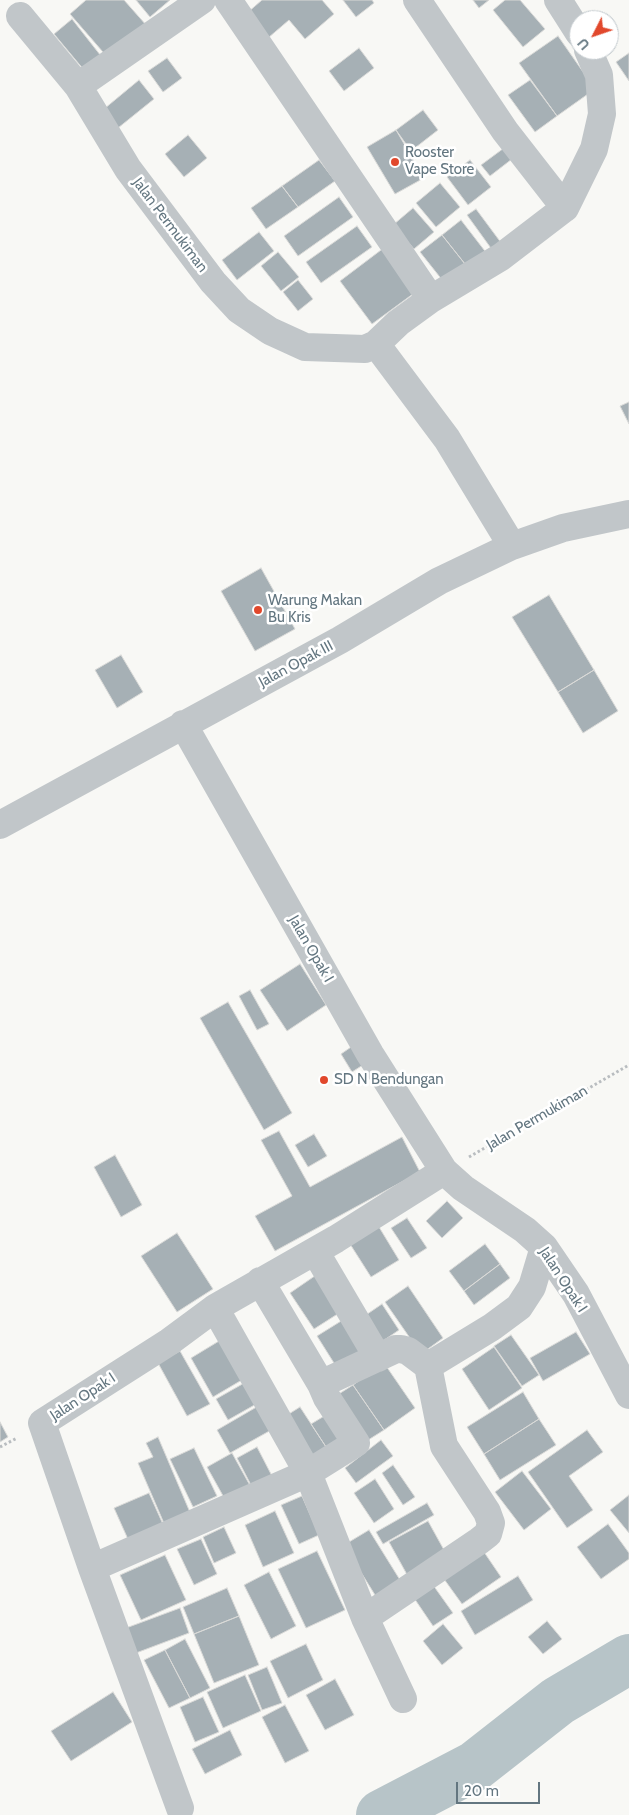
<!DOCTYPE html>
<style>
body{margin:0}
#map{position:relative;width:629px;height:1815px;overflow:hidden;background:#f8f8f5;font-family:Cabin,sans-serif}
canvas{display:block}
.north{position:absolute;left:569px;top:10px;width:50px;height:50px;box-sizing:border-box;background:#fff;border:1px solid #c1c8cc;border-radius:50%;rotate:229deg;font-size:14px;font-weight:700;line-height:20px;text-align:center;color:#637680}
.north::after{content:'';display:block;margin:auto;width:18px;height:22px;background:#e1482c;clip-path:polygon(50% 0,100% 100%,50% 72%,0 100%)}
.scale{position:absolute;left:456px;top:1782px;width:84px;height:22px;box-sizing:border-box;border:2px solid #637680;border-top:0;padding-left:6px;font-size:15px;line-height:18px;white-space:nowrap;color:#637680;-webkit-text-stroke:4px #fff;paint-order:stroke}
</style>
<div id="map">
<canvas width="629" height="1815"></canvas>
<div class="north">U</div>
<div class="scale">20 m</div>
</div>
<script>
const ctx = document.querySelector('canvas').getContext('2d');
ctx.lineJoin = 'round';
const toPath = rows => new Path2D(rows.map(r => 'M' + r).join(''));
function stroke(path, color, width, dash) { ctx.strokeStyle = color; ctx.lineWidth = width; ctx.lineCap = dash ? 'butt' : 'round'; ctx.setLineDash(dash || []); ctx.stroke(path); }
function fill(path, color) { ctx.fillStyle = color; ctx.fill(path, 'evenodd'); }
function label(font, color, halo, rows, align = 'center') {
  ctx.font = font + ' Cabin,sans-serif'; ctx.lineWidth = 5; ctx.setLineDash([]); ctx.textBaseline = 'middle'; ctx.strokeStyle = halo; ctx.fillStyle = color; for (const [text, x, y, turn = 0] of rows) {
    ctx.save(); ctx.translate(x, y); ctx.rotate((+turn || 0) * Math.PI / 180); ctx.textAlign = isNaN(turn) ? turn : align; if (halo) ctx.strokeText(text, 0, 0); ctx.fillText(text, 0, 0); ctx.restore();
  }
}
stroke(toPath([
 [381,1815,475,1766,558,1701,629,1659]
]), '#b7c4c8', 50);
const building = toPath([
 [86,0,124,0,147,26,109,59,70,14,86,0],
 [136,0,170,0,150,17,136,0],
 [262,0,322,0,334,14,305,39,289,20,268,38,247,13,262,0],
 [343,0,372,0,374,3,356,17,343,0],
 [473,0,489,0,479,8,473,0],
 [505,0,520,0,545,29,523,47,493,10,505,0],
 [72,19,101,56,84,70,54,34,72,19],
 [558,36,595,89,557,116,519,63,558,36],
 [359,48,374,68,344,91,329,71,359,48],
 [629,53,629,81,616,62,629,53],
 [167,58,182,78,163,92,148,71,167,58],
 [139,80,154,99,118,128,104,109,139,80],
 [530,80,557,116,535,132,508,95,530,80],
 [423,110,438,130,411,151,396,130,423,110],
 [396,130,424,178,395,194,367,147,396,130],
 [188,135,207,158,184,177,165,154,188,135],
 [504,148,512,159,490,176,481,165,504,148],
 [319,160,335,181,298,207,282,186,319,160],
 [470,160,491,187,468,205,447,177,470,160],
 [440,183,460,207,436,227,416,203,440,183],
 [282,186,298,207,266,229,251,208,282,186],
 [339,197,353,217,298,256,284,236,339,197],
 [413,208,434,232,414,249,393,225,413,208],
 [476,209,502,244,493,251,467,215,476,209],
 [461,220,488,255,469,269,442,235,461,220],
 [357,226,372,247,321,283,306,262,357,226],
 [259,232,274,251,237,280,222,260,259,232],
 [442,235,469,269,447,286,420,252,442,235],
 [385,247,417,291,372,324,340,281,385,247],
 [278,252,299,277,281,291,261,266,278,252],
 [298,280,313,299,298,311,283,292,298,280],
 [629,402,629,424,620,406,629,402],
 [261,568,295,629,255,651,221,591,261,568],
 [549,595,594,670,558,692,512,617,549,595],
 [121,655,143,692,117,708,95,670,121,655],
 [594,670,618,711,583,733,558,692,594,670],
 [300,964,326,1005,287,1031,260,990,300,964],
 [250,990,269,1024,257,1030,239,996,250,990],
 [228,1002,292,1113,264,1130,200,1018,228,1002],
 [354,1045,366,1063,352,1072,341,1054,354,1045],
 [279,1131,310,1187,402,1137,420,1172,275,1251,255,1216,292,1196,261,1140,279,1131],
 [314,1134,327,1156,308,1167,295,1145,314,1134],
 [115,1155,142,1205,121,1217,94,1167,115,1155],
 [447,1201,463,1218,442,1238,426,1221,447,1201],
 [407,1218,427,1248,411,1258,391,1228,407,1218],
 [379,1227,399,1260,371,1277,350,1244,379,1227],
 [177,1233,213,1289,177,1312,141,1256,177,1233],
 [485,1244,500,1264,464,1291,449,1271,485,1244],
 [500,1264,510,1278,474,1305,464,1291,500,1264],
 [322,1271,347,1308,314,1329,290,1293,322,1271],
 [408,1286,443,1338,421,1354,385,1302,408,1286],
 [382,1304,399,1330,377,1345,360,1319,382,1304],
 [346,1318,367,1353,339,1371,317,1336,346,1318],
 [576,1332,590,1354,543,1381,530,1358,576,1332],
 [511,1335,539,1375,522,1386,494,1346,511,1335],
 [224,1338,247,1377,213,1397,191,1358,224,1338],
 [494,1347,522,1388,489,1410,462,1369,494,1347],
 [180,1351,210,1404,187,1416,158,1363,180,1351],
 [384,1363,415,1408,384,1430,353,1385,384,1363],
 [246,1382,258,1403,228,1420,216,1399,246,1382],
 [353,1385,384,1430,365,1442,334,1397,353,1385],
 [523,1392,539,1419,484,1454,467,1427,523,1392],
 [260,1405,273,1429,230,1453,217,1430,260,1405],
 [300,1407,330,1453,314,1463,284,1417,300,1407],
 [326,1415,345,1444,330,1453,311,1424,326,1415],
 [539,1419,556,1445,500,1480,484,1454,539,1419],
 [0,1422,8,1437,0,1442,0,1422],
 [587,1430,603,1452,569,1476,593,1510,567,1528,528,1472,587,1430],
 [158,1437,192,1517,166,1528,138,1463,153,1457,146,1443,158,1437],
 [381,1440,393,1456,356,1483,345,1468,381,1440],
 [257,1447,272,1476,252,1487,237,1458,257,1447],
 [194,1448,217,1496,193,1507,170,1459,194,1448],
 [232,1453,252,1489,227,1503,207,1467,232,1453],
 [393,1465,415,1497,403,1505,382,1473,393,1465],
 [522,1471,551,1509,524,1530,495,1492,522,1471],
 [375,1479,394,1509,374,1523,354,1493,375,1479],
 [149,1493,166,1531,131,1546,114,1508,149,1493],
 [629,1495,629,1533,610,1510,629,1495],
 [302,1496,319,1535,299,1544,281,1505,302,1496],
 [427,1503,434,1515,383,1544,376,1532,427,1503],
 [275,1511,294,1553,263,1567,245,1525,275,1511],
 [428,1521,449,1559,410,1580,389,1542,428,1521],
 [608,1524,629,1553,629,1559,601,1579,577,1547,608,1524],
 [224,1527,236,1553,214,1563,203,1537,224,1527],
 [369,1530,405,1588,380,1603,344,1545,369,1530],
 [201,1539,217,1574,194,1585,177,1549,201,1539],
 [317,1551,345,1610,306,1628,278,1569,317,1551],
 [484,1552,501,1577,462,1604,444,1579,484,1552],
 [165,1555,186,1600,141,1620,120,1575,165,1555],
 [269,1572,296,1626,271,1639,244,1585,269,1572],
 [518,1576,533,1600,475,1635,461,1611,518,1576],
 [433,1585,453,1613,433,1626,414,1598,433,1585],
 [227,1588,239,1616,194,1634,183,1607,227,1588],
 [180,1608,189,1633,136,1653,126,1628,180,1608],
 [239,1616,259,1665,214,1683,194,1634,239,1616],
 [547,1621,562,1639,543,1654,528,1637,547,1621],
 [443,1624,463,1648,442,1665,423,1641,443,1624],
 [185,1639,210,1688,190,1698,165,1650,185,1639],
 [306,1644,323,1680,288,1698,270,1661,306,1644],
 [165,1650,190,1698,169,1708,144,1660,165,1650],
 [267,1667,282,1703,262,1710,248,1675,267,1667],
 [245,1675,261,1711,223,1728,207,1692,245,1675],
 [335,1679,354,1715,325,1730,306,1695,335,1679],
 [113,1692,132,1722,71,1761,51,1731,113,1692],
 [203,1697,219,1732,195,1742,180,1707,203,1697],
 [285,1705,309,1751,285,1763,262,1717,285,1705],
 [230,1730,242,1755,205,1774,192,1749,230,1730]
]);
fill(building, '#a6b0b5');
stroke(building, '#dadad8', 1);
stroke(toPath([
 [469,1157,629,1065],
 [0,1447,17,1438]
]), '#b9bdc0', 3, [2.5, 2.5]);
stroke(toPath([
 [228,0,431,299],
 [558,0,579,33],
 [20,16,78,86,128,169,213,282,239,310,270,331,305,347,365,349,376,344,447,439,512,546],
 [78,86,202,0],
 [565,208,594,149,602,114,599,75,588,50],
 [376,344,398,323,431,299,501,257,565,208,505,131,417,0],
 [183,724,370,1054,444,1171,463,1188,525,1230,544,1247,576,1294,629,1395],
 [0,825,340,640,439,581,512,546,563,528,629,514],
 [315,1251,378,1358],
 [260,1281,321,1384,396,1349,401,1349,408,1351,428,1366,444,1446,487,1512,491,1523,488,1534,479,1541,365,1618],
 [215,1308,308,1473,365,1618,403,1699],
 [428,1366,492,1327,519,1307,532,1287,544,1247],
 [92,1568,308,1473,356,1443,327,1398,321,1384],
 [180,1808,92,1568,42,1423,169,1342,215,1308,336,1239,444,1171]
]), '#c1c6c9', 28);
for (const [x, y, r, color] of [
 [395,162,5,"#e1482c"],
 [258,610,5,"#e1482c"],
 [324,1080,5,"#e1482c"]
]) { const dot = new Path2D(); dot.arc(x, y, r, 0, 2 * Math.PI); ctx.fillStyle = color; ctx.fill(dot); stroke(dot, '#fff', 2); }
label('15px', '#637680', '#fff', [
 ["Rooster",405,153],
 ["Vape Store",405,170],
 ["Warung Makan",268,601],
 ["Bu Kris",268,618],
 ["SD N Bendungan",334,1080]
], 'left');
label('15px', '#637680', '#fff', [
 ["Jalan Permukiman",170,225,53],
 ["Jalan Opak III",296,664,-28],
 ["Jalan Opak I",311,949,60],
 ["Jalan Permukiman",537,1118,-30],
 ["Jalan Opak I",563,1280,57],
 ["Jalan Opak I",83,1397,-33]
]);
</script>
